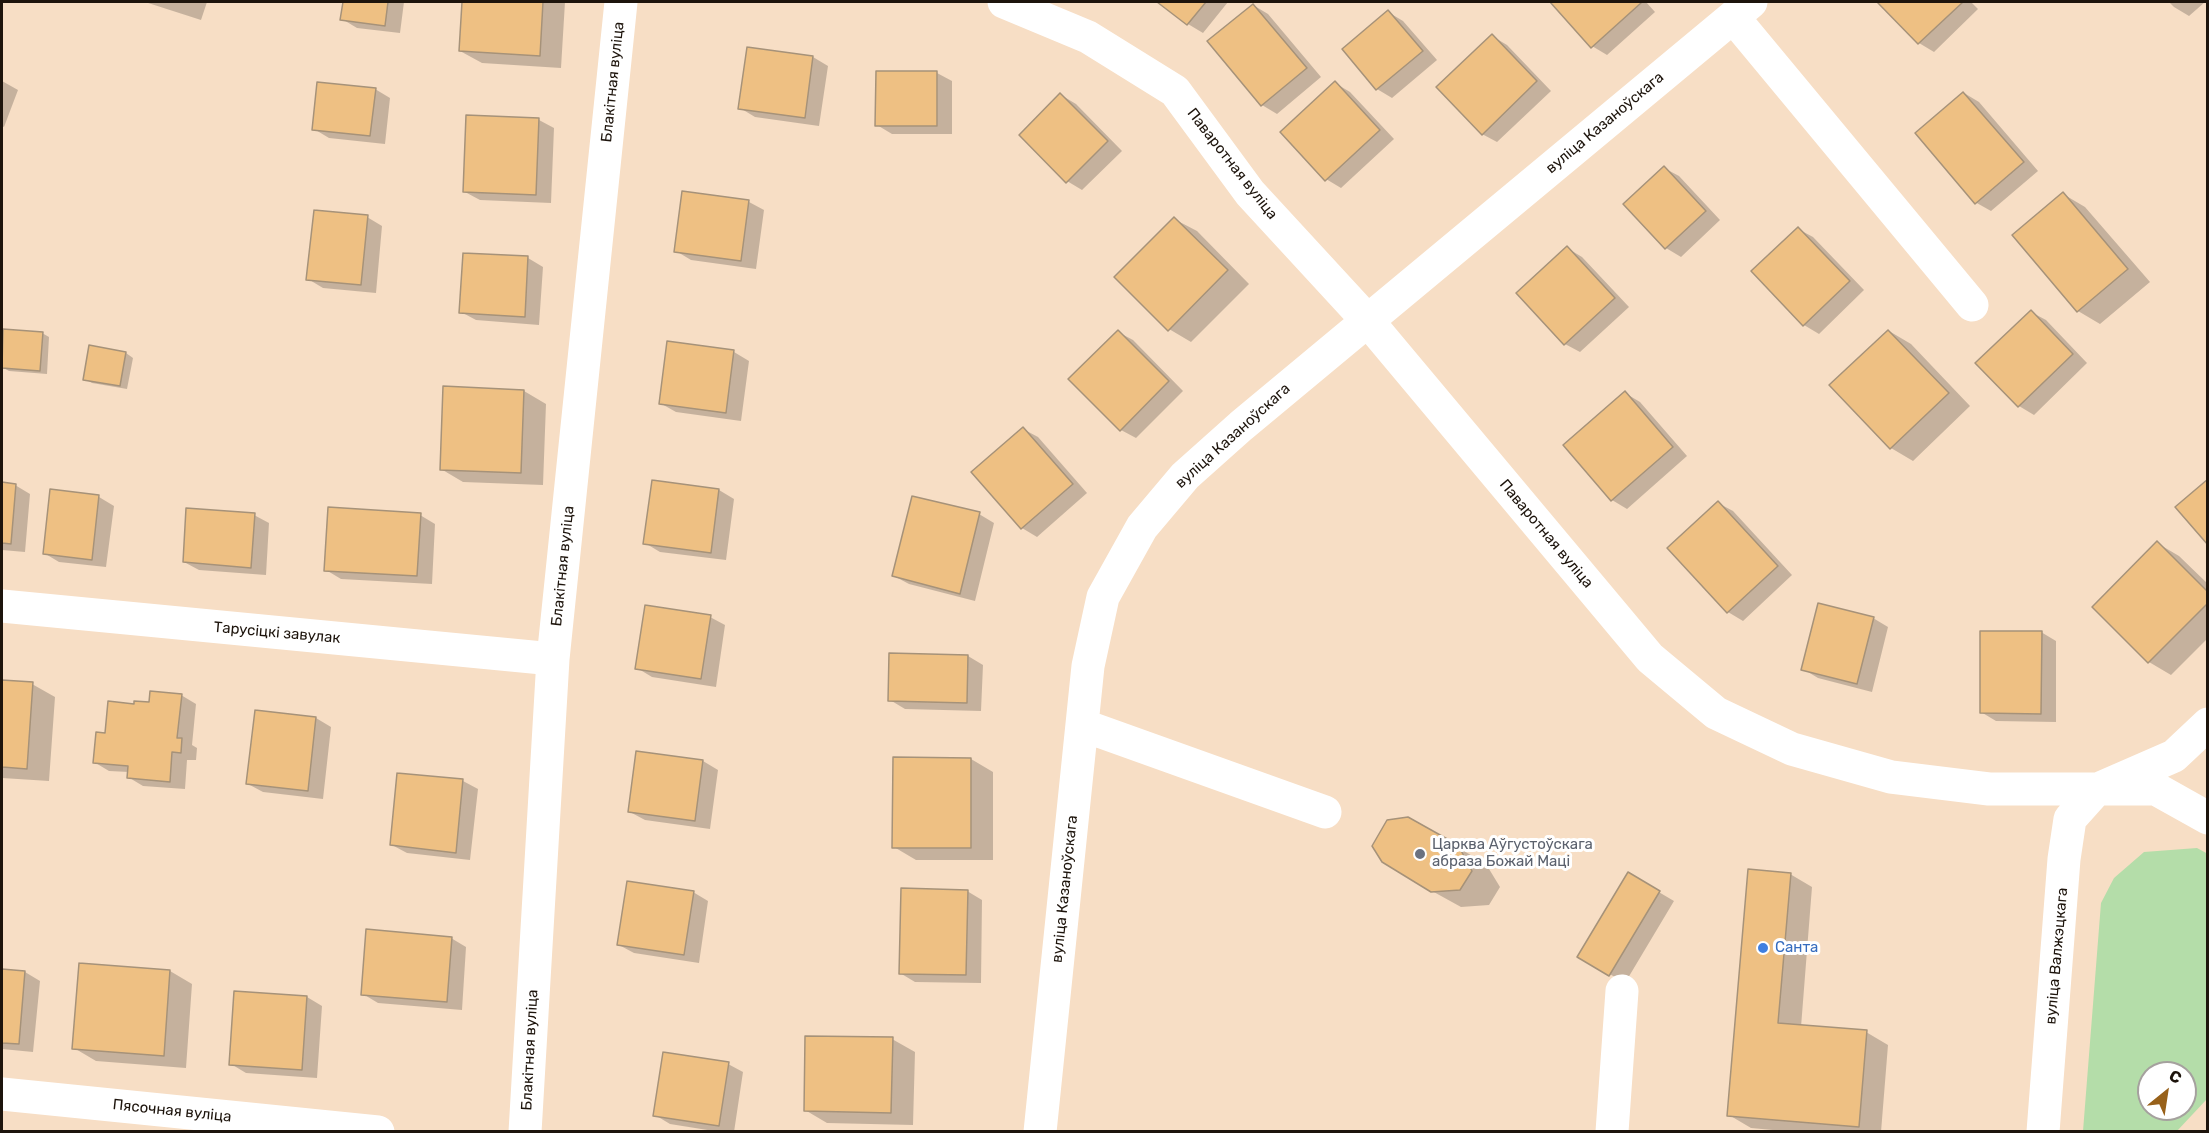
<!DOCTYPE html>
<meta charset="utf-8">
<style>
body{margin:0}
#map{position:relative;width:2209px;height:1133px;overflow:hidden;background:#f7dec5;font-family:Rubik,sans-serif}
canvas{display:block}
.frame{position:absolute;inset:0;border:3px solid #1d140c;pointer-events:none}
.north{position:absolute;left:2137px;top:1061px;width:60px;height:60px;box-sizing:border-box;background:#fff;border:2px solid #a5a19e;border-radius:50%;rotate:30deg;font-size:16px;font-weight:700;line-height:24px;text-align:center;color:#1d140c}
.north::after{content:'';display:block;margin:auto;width:21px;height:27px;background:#98611a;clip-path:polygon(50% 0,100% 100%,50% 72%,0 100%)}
</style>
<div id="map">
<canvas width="2209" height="1133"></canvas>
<div class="frame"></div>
<div class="north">С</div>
</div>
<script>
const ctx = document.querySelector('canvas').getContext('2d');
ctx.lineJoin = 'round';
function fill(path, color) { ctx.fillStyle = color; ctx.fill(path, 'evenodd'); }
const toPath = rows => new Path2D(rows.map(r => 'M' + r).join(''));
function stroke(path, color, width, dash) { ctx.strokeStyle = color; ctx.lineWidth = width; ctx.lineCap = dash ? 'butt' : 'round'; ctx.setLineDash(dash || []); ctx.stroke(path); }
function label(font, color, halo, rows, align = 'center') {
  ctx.font = font + ' Rubik,sans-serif'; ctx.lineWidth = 6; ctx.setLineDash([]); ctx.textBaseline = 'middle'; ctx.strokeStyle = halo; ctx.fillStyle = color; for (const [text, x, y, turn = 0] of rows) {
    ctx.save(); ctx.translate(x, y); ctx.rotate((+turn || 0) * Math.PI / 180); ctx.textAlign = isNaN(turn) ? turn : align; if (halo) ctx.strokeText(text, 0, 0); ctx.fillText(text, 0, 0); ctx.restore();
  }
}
fill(toPath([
 [2197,848,2208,854,2207,1099,2177,1131,2083,1131,2101,903,2114,878,2144,852],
 [2149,1073,2185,1073,2185,1109,2149,1109]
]), '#b4dda9');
fill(toPath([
 [145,2,207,2,201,20],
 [344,2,404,2,400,33,357,28,342,19],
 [463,2,565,2,561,68,482,63,460,51],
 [1159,2,1228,2,1203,33,1188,24],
 [1552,2,1646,2,1655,12,1607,55,1592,46],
 [1880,2,1971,2,1978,9,1934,52,1919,43],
 [2169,2,2205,2,2189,16,2174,7],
 [1253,5,1268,14,1321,77,1277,114,1262,105],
 [1388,12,1403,21,1437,60,1392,98,1377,89],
 [1492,36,1507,45,1551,91,1497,142,1482,134],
 [748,48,813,57,828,66,819,126,755,117,740,108],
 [877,72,937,73,952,81,952,134,892,134,877,125],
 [2,81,18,90,4,127,2,126],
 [1335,83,1350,92,1394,139,1341,188,1326,179],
 [375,89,390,98,385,144,329,138,314,129],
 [1964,93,1979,102,2038,171,1991,211,1975,202],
 [1061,95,1076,104,1122,151,1082,190,1067,181],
 [539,120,554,128,551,203,480,200,465,192],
 [1664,168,1679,176,1720,220,1681,257,1666,248],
 [2063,194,2085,207,2150,282,2100,324,2078,311,2014,236],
 [749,202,764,210,756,269,691,260,676,251],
 [367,217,382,226,376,293,323,288,308,279],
 [1174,219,1197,231,1249,284,1191,342,1169,329],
 [1798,229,1813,237,1864,290,1819,334,1804,325,1753,271],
 [1567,248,1582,257,1629,307,1580,352,1565,344],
 [464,254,528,258,543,267,539,325,476,320,461,312],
 [2031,312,2046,320,2087,363,2034,415,2019,406,1978,363],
 [5,330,42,333,49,337,47,374,9,371,2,367],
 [1889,331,1911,344,1970,406,1913,461,1891,448],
 [1118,332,1133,340,1183,391,1136,438,1121,430],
 [734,352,749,361,741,421,676,412,660,403],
 [126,353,133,358,127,389,92,383,85,379],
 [524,391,546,404,543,485,463,482,441,469],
 [1625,393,1640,402,1687,456,1627,509,1612,500,1565,446],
 [1023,429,1038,437,1087,493,1037,537,1022,528],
 [2,484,15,485,30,494,25,552,2,550],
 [719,490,734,499,726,560,660,552,645,543],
 [99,497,114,506,106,567,59,562,44,553],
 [1718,503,1733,511,1792,575,1743,621,1728,612],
 [979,514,994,523,975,601,909,584,894,576],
 [254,515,269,523,266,575,199,570,184,562],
 [420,515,435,524,432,584,341,579,326,570],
 [2157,543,2179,556,2208,584,2208,638,2171,675,2149,662],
 [710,617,725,625,716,687,652,677,637,668],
 [1873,618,1888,627,1872,692,1818,678,1803,669],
 [2041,632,2056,641,2056,722,1996,721,1981,712],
 [968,656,983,665,981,711,905,709,890,700],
 [2,682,32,684,55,697,49,781,2,778],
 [181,695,196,704,192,745,197,748,196,760,187,760,185,789,143,786,128,777,129,772,109,771,94,762,106,735,135,706],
 [316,718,331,727,323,799,263,792,248,784],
 [638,753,703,761,718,770,710,829,645,820,630,812],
 [971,759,993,772,993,860,916,860,894,847],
 [399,774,463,781,478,789,470,860,407,853,392,845],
 [1408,818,1486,864,1500,887,1489,905,1461,907,1432,891],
 [1628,874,1674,901,1625,983,1579,956],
 [1790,874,1812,887,1801,1027,1866,1032,1888,1045,1881,1132,1794,1132,1751,1128,1729,1115],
 [967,891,982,900,981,983,915,982,900,973],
 [693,892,708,901,699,963,634,953,619,945],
 [451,938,466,947,462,1010,378,1003,363,994],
 [2,970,25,972,40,981,33,1052,2,1049],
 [170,971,192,984,186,1068,96,1061,74,1048],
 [307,997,322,1006,317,1078,246,1073,231,1064],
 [892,1039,915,1052,913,1125,827,1123,805,1110],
 [728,1064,743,1072,734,1132,720,1132,670,1124,655,1115]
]), '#0003');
const building = toPath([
 [343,2,388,2,385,26,340,20,343,2],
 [462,2,543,2,540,56,459,51,462,2],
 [1157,2,1206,2,1187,25,1157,2],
 [1550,2,1640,2,1641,3,1591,48,1550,2],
 [1877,2,1963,2,1918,44,1877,2],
 [1253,4,1307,68,1261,106,1207,41,1253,4],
 [1388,10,1423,51,1376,90,1342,49,1388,10],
 [1492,34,1537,81,1482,135,1436,87,1492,34],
 [747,47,813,56,805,118,738,109,747,47],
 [876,71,937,71,937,126,875,126,876,71],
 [1335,81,1380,130,1325,181,1280,132,1335,81],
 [317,82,376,88,370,136,312,130,317,82],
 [1963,92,2024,162,1975,204,1915,133,1963,92],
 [1060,93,1108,141,1066,183,1019,135,1060,93],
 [466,115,539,118,536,195,463,192,466,115],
 [1664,166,1706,211,1665,249,1623,204,1664,166],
 [682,191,749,200,741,261,674,252,682,191],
 [2063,192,2128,269,2077,312,2012,235,2063,192],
 [314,210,368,215,361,285,306,280,314,210],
 [1174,217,1228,270,1168,331,1114,277,1174,217],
 [1798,227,1850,281,1803,326,1751,271,1798,227],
 [1567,246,1615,298,1564,345,1516,293,1567,246],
 [463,253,528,256,525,317,459,313,463,253],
 [2031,310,2073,354,2018,407,1975,363,2031,310],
 [3,329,43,332,40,371,2,368,3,329],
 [1118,330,1169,381,1120,431,1068,379,1118,330],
 [1888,330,1949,393,1890,449,1829,385,1888,330],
 [667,341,734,350,726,413,659,404,667,341],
 [89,345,126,352,120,386,83,380,89,345],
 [443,386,524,390,521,473,440,470,443,386],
 [1625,391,1673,447,1611,501,1563,445,1625,391],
 [1023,427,1073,484,1021,529,971,472,1023,427],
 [2208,479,2208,545,2175,507,2208,479],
 [652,480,719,489,711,553,643,544,652,480],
 [2,482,16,484,11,544,2,543,2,482],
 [50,489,99,495,92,560,43,554,50,489],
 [912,496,980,512,960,594,892,576,912,496],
 [1718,501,1778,566,1727,613,1667,548,1718,501],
 [328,507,421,513,417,576,324,571,328,507],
 [186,508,255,513,251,568,183,562,186,508],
 [2157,541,2208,592,2208,603,2148,663,2092,607,2157,541],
 [1818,603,1874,617,1857,684,1801,670,1818,603],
 [645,605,711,615,701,679,635,669,645,605],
 [1980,631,2042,631,2041,714,1980,713,1980,631],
 [889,653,968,655,967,703,888,701,889,653],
 [2,680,33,682,27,769,2,767,2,680],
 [150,691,182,694,177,738,182,738,181,753,172,752,170,782,127,778,128,766,93,763,96,732,105,733,108,701,134,704,134,701,149,702,150,691],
 [255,710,316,717,308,791,246,784,255,710],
 [636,751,703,760,695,821,628,812,636,751],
 [893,757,971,758,971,848,892,848,893,757],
 [397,773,463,779,456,853,390,845,397,773],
 [1408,817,1458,845,1472,871,1460,890,1431,892,1382,862,1372,846,1387,820,1408,817],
 [1748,869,1791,873,1778,1023,1867,1030,1859,1127,1727,1116,1748,869],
 [1628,872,1660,891,1609,976,1577,957,1628,872],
 [627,881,694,891,684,955,617,945,627,881],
 [901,888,968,890,966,975,899,974,901,888],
 [366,929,452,937,447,1002,361,995,366,929],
 [79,963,170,970,164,1056,72,1049,79,963],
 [2,969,25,971,19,1044,2,1043,2,969],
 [234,991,307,996,302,1070,229,1065,234,991],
 [805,1036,893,1037,891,1113,804,1111,805,1036],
 [663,1052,729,1062,719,1126,653,1116,663,1052]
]);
fill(building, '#eec083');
stroke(building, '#a69279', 1.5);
stroke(toPath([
 [1004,2,1088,37,1175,91,1250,193,1367,320,1650,658,1716,713,1792,749,1891,777,1989,789,2156,789,2208,818],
 [1733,17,1972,305],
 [2,606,553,659],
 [1082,725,1325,812],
 [2,1094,378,1132],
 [525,1132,553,659,621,2],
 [1040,1132,1088,666,1103,597,1142,527,1185,476,1241,426,1751,2],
 [1612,1132,1622,991],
 [2043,1132,2064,859,2070,819,2096,790,2174,756,2208,724]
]), '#fff', 33);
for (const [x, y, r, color] of [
 [1420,854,6,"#6b7280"],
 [1763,948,6,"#3f7fe0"]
]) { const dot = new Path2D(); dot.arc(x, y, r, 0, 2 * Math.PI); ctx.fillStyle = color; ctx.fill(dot); stroke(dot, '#fff', 2); }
label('15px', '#1d140c', '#fff', [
 ["Блакітная вуліца",613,82,-84],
 ["вуліца Казаноўскага",1605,123,-40],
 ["Паваротная вуліца",1232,164,52],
 ["вуліца Казаноўскага",1233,436,-42],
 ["Паваротная вуліца",1546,534,50],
 ["Блакітная вуліца",563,566,-84],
 ["Тарусіцкі завулак",277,633,5],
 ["вуліца Казаноўскага",1065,889,-84],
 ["вуліца Валжэцкага",2057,956,-85],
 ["Блакітная вуліца",530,1050,-87],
 ["Пясочная вуліца",172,1111,6]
]);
label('15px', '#5b616d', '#fff', [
 ["Царква Аўгустоўскага",1432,845],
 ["абраза Божай Маці",1432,862]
], 'left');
label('15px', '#366cbe', '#fff', [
 ["Санта",1775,948]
], 'left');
</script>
